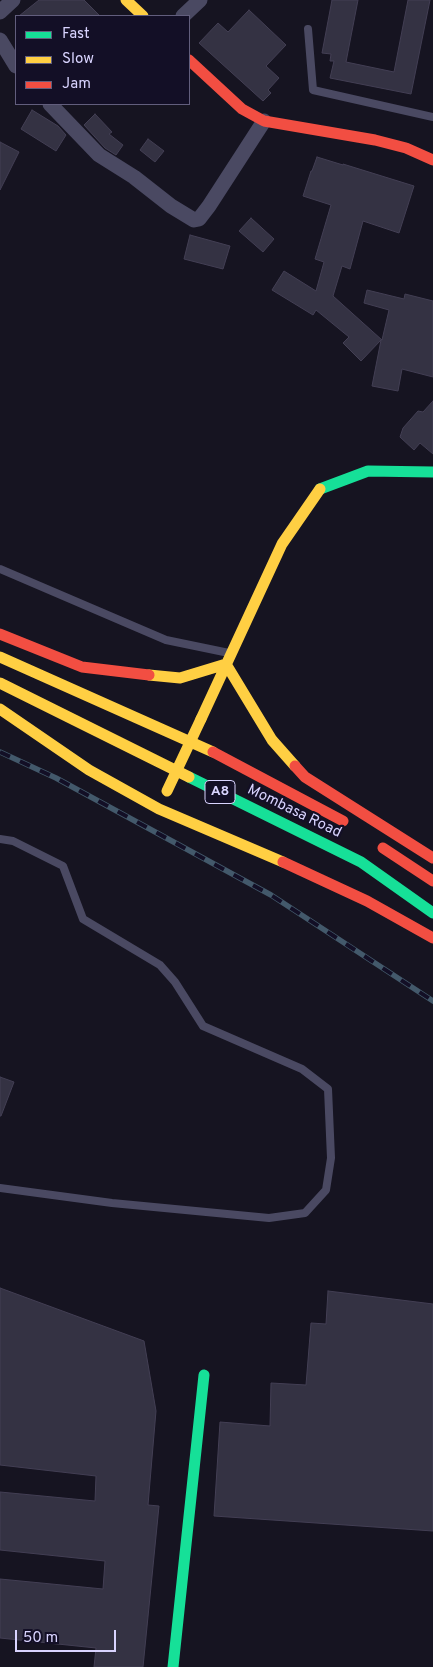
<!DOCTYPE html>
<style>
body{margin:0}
#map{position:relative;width:433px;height:1667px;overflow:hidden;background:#161421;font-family:Overpass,sans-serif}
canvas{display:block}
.legend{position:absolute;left:15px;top:15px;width:175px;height:90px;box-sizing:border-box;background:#130f26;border:1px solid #625e7d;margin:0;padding:6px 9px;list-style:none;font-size:15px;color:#d9d4ff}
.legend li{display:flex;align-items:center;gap:10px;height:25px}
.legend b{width:25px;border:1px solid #625e7d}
.scale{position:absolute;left:15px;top:1630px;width:101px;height:22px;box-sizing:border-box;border:2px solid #d9d4ff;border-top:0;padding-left:6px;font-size:15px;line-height:18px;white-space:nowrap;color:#d9d4ff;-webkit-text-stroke:4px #130f26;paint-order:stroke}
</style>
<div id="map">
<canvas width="433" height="1667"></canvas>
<ul class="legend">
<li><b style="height:6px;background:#16e098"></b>Fast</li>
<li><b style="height:6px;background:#ffcf43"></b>Slow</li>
<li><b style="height:6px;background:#f24e42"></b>Jam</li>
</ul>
<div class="scale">50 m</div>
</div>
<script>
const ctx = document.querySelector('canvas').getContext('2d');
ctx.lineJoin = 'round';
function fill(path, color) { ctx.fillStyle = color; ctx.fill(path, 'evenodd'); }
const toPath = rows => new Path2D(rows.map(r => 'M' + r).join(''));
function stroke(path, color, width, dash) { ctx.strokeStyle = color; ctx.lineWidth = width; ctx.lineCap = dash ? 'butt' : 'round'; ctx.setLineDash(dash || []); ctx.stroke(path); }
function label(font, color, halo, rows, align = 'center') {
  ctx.font = font + ' Overpass,sans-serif'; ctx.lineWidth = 4.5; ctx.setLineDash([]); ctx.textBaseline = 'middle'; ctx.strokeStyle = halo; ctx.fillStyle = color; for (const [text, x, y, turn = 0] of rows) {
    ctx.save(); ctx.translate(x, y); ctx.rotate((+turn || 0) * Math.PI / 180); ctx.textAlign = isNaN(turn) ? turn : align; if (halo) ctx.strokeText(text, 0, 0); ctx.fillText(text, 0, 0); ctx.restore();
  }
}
const building = toPath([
 [39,0,84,0,100,16,19,16,39,0],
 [332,0,358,0,346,62,394,72,408,0,430,0,411,94,330,78,334,61,330,61,331,54,322,53,332,0],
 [249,10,286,45,266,66,279,78,268,90,271,93,263,101,199,43,218,23,228,32,249,10],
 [32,110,58,126,66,135,56,151,21,129,32,110],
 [95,114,112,132,109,134,123,145,116,155,105,148,84,125,95,114],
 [148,139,164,151,155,162,140,150,148,139],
 [0,142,19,152,0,190,0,142],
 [317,157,343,165,343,164,414,186,399,233,363,221,350,269,342,266,333,296,382,340,389,310,364,303,367,290,404,299,405,294,433,301,433,377,402,369,398,391,372,386,381,340,361,361,343,343,349,337,316,310,313,315,272,290,284,271,316,291,324,262,315,259,331,205,303,196,311,171,312,171,317,157],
 [251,218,274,239,263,252,239,231,251,218],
 [190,235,230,246,223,269,184,259,190,235],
 [433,401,433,454,420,443,414,450,400,437,403,428,418,411,423,412,433,401],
 [0,1077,14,1082,1,1116,0,1116,0,1077],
 [0,1288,144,1341,156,1411,148,1505,159,1506,143,1667,94,1667,96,1648,0,1638,0,1579,103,1589,105,1561,0,1550,0,1492,95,1501,96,1476,0,1465,0,1288],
 [328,1291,433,1304,433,1531,214,1516,220,1422,270,1426,271,1383,306,1385,311,1323,326,1324,328,1291]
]);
fill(building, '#343243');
stroke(building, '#433f54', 1);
stroke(toPath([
 [308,29,313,90,433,117],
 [0,569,166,640,229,653],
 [0,839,13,841,63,866,83,919,160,965,175,982,203,1026,302,1069,328,1089,331,1158,326,1190,305,1213,269,1218,112,1203,0,1188]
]), '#4a4962', 8);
stroke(toPath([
 [0,12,13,0],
 [183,16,200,0],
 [0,40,16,66],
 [50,104,99,155,134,177,171,206,194,220,199,219,209,206,264,121]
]), '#4a4962', 15);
stroke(toPath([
 [320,489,368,471,433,472],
 [189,777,361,862,433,913],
 [173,1667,204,1375]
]), '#16e098', 11);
stroke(toPath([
 [126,0,143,16],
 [0,657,213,752],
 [149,675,180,678,226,664,272,740,295,766],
 [0,683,189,777],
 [0,709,89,770,159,809,283,862],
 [201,719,282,544,320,489]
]), '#ffcf43', 11);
stroke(toPath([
 [189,60,242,109,264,121,375,140,406,148,433,160],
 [0,634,82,667,149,675],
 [213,752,343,821],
 [295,766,305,777,433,858],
 [383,848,433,881],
 [283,862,367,901,433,938]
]), '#f24e42', 11);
const rail = toPath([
 [0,752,56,778,271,895,433,1001]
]);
stroke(rail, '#43596b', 5.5);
stroke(rail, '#130f26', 4, [11]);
stroke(toPath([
 [167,791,201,719]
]), '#ffcf43', 11);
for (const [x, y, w] of [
 [220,792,30]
]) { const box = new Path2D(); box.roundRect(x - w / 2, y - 11.5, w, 23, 4); ctx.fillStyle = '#130f26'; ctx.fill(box); stroke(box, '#d9d4ff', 1); }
label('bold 14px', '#d9d4ff', null, [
 ["A8",220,792]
]);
label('15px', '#d9d4ff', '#130f26', [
 ["Mombasa Road",294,812,26]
]);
</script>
